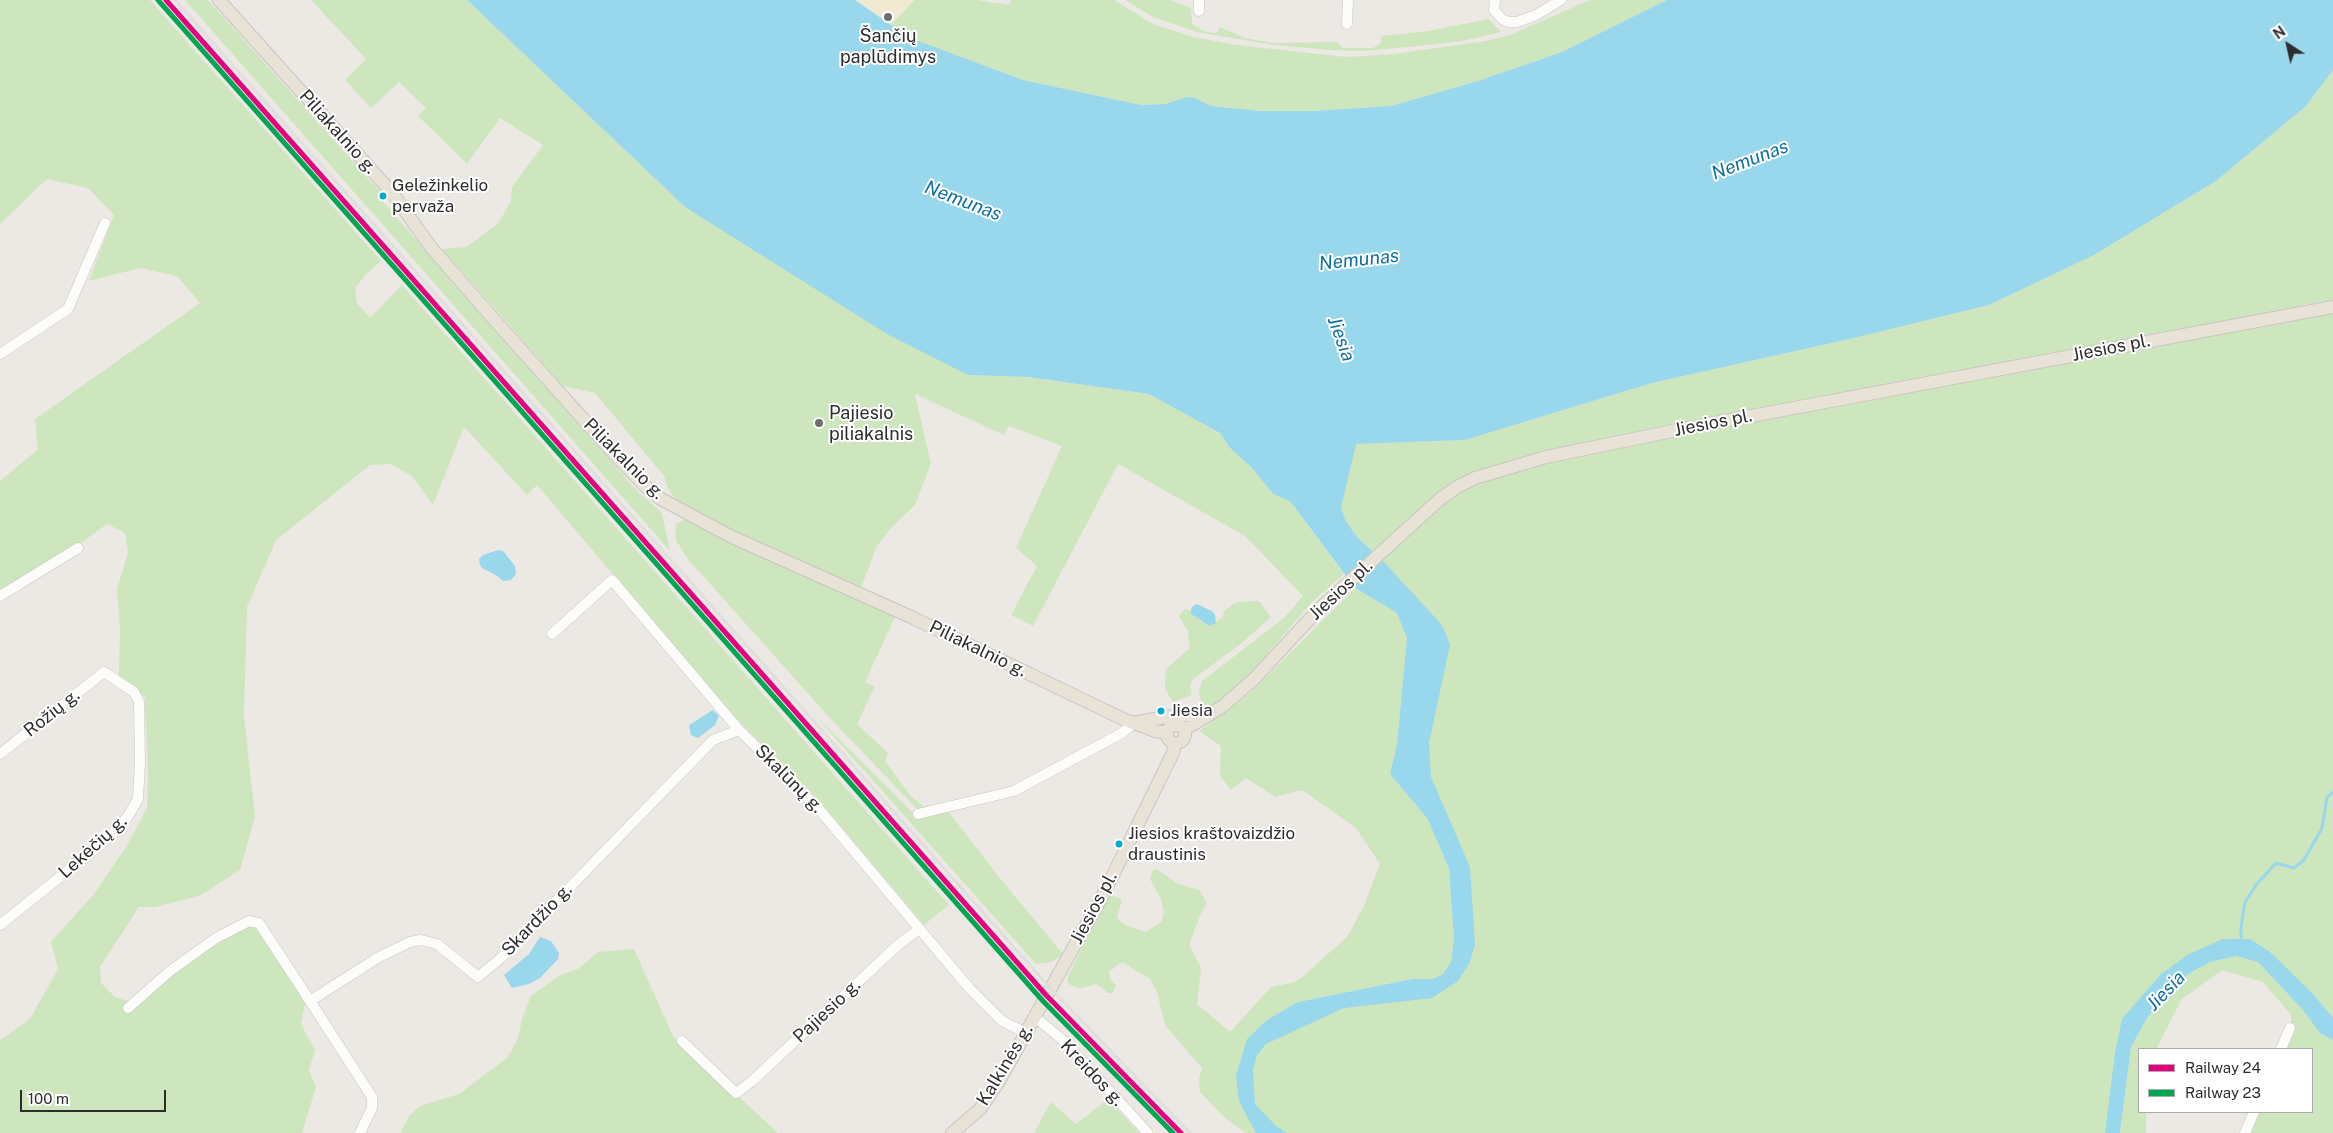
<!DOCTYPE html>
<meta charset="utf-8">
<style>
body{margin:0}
#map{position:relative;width:2333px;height:1133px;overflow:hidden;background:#ece8e4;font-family:"Public Sans",sans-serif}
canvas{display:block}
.legend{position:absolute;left:2138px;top:1048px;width:175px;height:65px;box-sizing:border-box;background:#fff;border:1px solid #ababab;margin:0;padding:6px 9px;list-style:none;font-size:15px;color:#2d2d2d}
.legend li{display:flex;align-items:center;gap:10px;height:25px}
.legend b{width:25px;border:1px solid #ababab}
.north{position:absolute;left:2263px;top:20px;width:50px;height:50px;-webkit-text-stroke:4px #fff;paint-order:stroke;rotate:325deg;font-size:14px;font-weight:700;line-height:20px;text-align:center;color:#2d2d2d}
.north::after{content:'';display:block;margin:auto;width:18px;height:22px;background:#2d2d2d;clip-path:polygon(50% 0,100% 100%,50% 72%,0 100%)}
.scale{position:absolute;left:20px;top:1090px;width:146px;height:22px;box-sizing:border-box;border:2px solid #2d2d2d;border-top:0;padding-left:6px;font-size:15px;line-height:18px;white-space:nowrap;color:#2d2d2d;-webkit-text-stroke:4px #fff;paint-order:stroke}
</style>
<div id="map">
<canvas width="2333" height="1133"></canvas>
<ul class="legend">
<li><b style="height:6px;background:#e5007d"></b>Railway 24</li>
<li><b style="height:6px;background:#00a651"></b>Railway 23</li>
</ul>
<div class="north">N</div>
<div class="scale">100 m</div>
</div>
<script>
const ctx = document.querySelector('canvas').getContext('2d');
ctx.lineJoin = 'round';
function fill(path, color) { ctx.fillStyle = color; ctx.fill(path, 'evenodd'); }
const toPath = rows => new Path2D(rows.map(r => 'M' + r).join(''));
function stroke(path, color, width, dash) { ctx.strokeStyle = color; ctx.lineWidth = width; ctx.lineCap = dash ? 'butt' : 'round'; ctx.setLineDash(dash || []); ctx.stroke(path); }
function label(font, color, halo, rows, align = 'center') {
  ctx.font = font + ' "Public Sans",sans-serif'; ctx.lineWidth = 4; ctx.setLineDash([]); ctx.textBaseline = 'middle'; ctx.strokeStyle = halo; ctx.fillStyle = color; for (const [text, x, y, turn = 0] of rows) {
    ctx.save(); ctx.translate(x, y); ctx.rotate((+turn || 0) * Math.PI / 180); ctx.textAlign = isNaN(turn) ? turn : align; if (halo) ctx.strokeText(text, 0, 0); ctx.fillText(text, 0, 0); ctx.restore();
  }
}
fill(toPath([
 [0,0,150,0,381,261,365,275,355,289,357,303,370,318,402,285,949,905,924,925,817,798,731,713,537,485,527,495,464,427,433,505,412,476,390,464,370,465,276,540,247,607,244,716,255,816,240,870,199,896,155,907,139,907,100,967,101,983,115,997,134,1003,201,949,248,926,258,928,306,1000,301,1024,315,1050,309,1070,316,1087,302,1133,0,1133,0,1040,30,1019,58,969,51,942,94,894,126,847,147,808,148,772,145,697,119,678,120,630,117,589,128,553,125,533,107,524,85,540,0,591,0,481,38,449,35,419,200,303,177,276,140,268,89,281,114,215,88,188,47,179,0,224],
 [185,0,208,0,381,193,378,196,481,314,638,492,662,513,670,551],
 [311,0,467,0,685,207,968,375,1028,377,1149,394,1220,433,1230,448,1252,468,1273,494,1290,501,1344,574,1311,603,1246,679,1219,702,1206,706,1201,701,1199,691,1202,681,1284,618,1303,596,1245,536,1118,464,1033,626,1011,615,1037,566,1016,548,1062,446,1009,426,1004,435,915,394,931,464,915,505,890,529,877,546,861,588,727,529,677,502,667,486,664,476,595,393,563,386,442,249,466,247,498,224,511,201,512,187,543,145,500,118,467,164,418,116,426,108,399,82,371,108,345,80,366,59],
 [914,0,977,0,1009,5,1011,0,1114,0,1153,24,1193,37,1236,45,1346,57,1394,54,1486,41,1510,35,1590,0,1667,0,1562,52,1478,81,1391,106,1312,111,1260,111,1211,106,1187,97,1165,104,1141,105,1023,80,910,39,891,25],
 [1125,0,1170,0,1191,8,1192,24,1204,31,1213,33,1217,32,1220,27,1245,38,1273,43,1336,42,1343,48,1373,48,1381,43,1381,36,1428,31,1489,19,1501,32,1462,41,1408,47,1362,51,1330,50,1273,45,1197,32,1153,17],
 [2333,70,2333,300,2302,305,2311,316,2333,313,2333,1033,2256,952,2242,949,2178,974,2129,1035,2112,1133,1268,1133,1250,1104,1251,1050,1295,1014,1431,992,1456,971,1466,901,1424,791,1428,641,1378,582,1244,374,1356,444,1465,440,1652,383,1854,338,1989,305,2094,255,2216,181,2305,107],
 [686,519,768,560,895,617,865,682,875,686,857,724,888,753,885,761,910,795,928,810,918,810,828,716,687,558,676,540,675,531,676,524],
 [1355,588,1397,613,1407,638,1397,744,1390,774,1427,818,1449,868,1454,939,1451,962,1443,974,1433,979,1412,979,1298,1002,1247,1039,1252,1124,1256,1133,1246,1133,1226,1119,1200,1092,1199,1079,1202,1068,1165,1025,1157,992,1150,979,1122,962,1109,972,1110,980,1116,985,1113,993,1108,993,1097,984,1081,988,1072,986,1068,983,1068,977,1108,893,1122,900,1117,918,1125,925,1146,932,1162,921,1164,912,1161,899,1150,879,1153,870,1158,870,1178,884,1199,890,1207,902,1200,915,1189,945,1201,968,1197,1004,1230,1032,1271,987,1295,982,1302,977,1347,937,1364,906,1380,864,1356,828,1302,790,1275,797,1246,778,1231,790,1220,776,1221,746,1199,731,1250,693],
 [1259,601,1271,617,1242,643,1192,680,1190,686,1192,695,1173,702,1165,689,1166,669,1190,648,1188,632,1179,616,1185,609,1189,610,1202,622,1209,626,1222,618,1225,610,1237,602],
 [813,713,916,816,948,811,999,877,1063,954,1061,956,1051,962,1036,964],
 [634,949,673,1036,778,1133,400,1133,409,1116,420,1106,459,1094,507,1058,517,1041,523,1016,531,996,560,975,578,969,598,952],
 [2236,956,2258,962,2302,1009,2320,1033,2333,1040,2333,1133,2251,1133,2260,1112,2312,1112,2312,1049,2287,1049,2291,1039,2291,1015,2263,982,2222,970,2182,999,2156,1049,2139,1049,2139,1112,2146,1112,2146,1133,2120,1133,2131,1047,2147,1018,2169,991,2190,973,2210,962],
 [1108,1099,1139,1133,1034,1133,1051,1102,1076,1124]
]), '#cee6bd');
fill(toPath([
 [855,0,914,0,891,25]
]), '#f0ead2');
fill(toPath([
 [467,0,855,0,910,38,1023,80,1141,105,1165,104,1187,97,1195,98,1211,106,1260,111,1312,111,1391,106,1478,81,1562,52,1667,0,2333,0,2333,70,2305,107,2216,181,2094,255,1989,305,1854,338,1652,383,1465,440,1356,444,1341,508,1346,522,1358,538,1384,562,1442,625,1450,645,1429,743,1431,777,1470,867,1475,945,1469,964,1458,981,1432,998,1344,1008,1266,1044,1257,1055,1253,1070,1255,1104,1276,1126,1287,1133,1256,1133,1239,1101,1236,1076,1247,1039,1267,1020,1298,1002,1412,979,1433,979,1443,974,1451,962,1454,939,1449,868,1427,818,1390,774,1397,744,1407,638,1397,613,1355,588,1290,501,1273,494,1252,468,1230,448,1220,433,1149,394,1028,377,968,375,887,334,685,207],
 [498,550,503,551,515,566,516,574,511,580,503,581,496,575,482,568,480,565,479,559,483,555],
 [1197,604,1212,611,1215,615,1216,623,1209,626,1190,613,1192,607],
 [713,710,719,716,715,725,698,738,691,735,689,725],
 [540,937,551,941,559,953,558,959,540,978,529,984,512,988,504,975,529,954],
 [2223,939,2250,939,2270,952,2312,993,2333,1018,2333,1040,2320,1033,2302,1009,2258,962,2236,956,2210,962,2190,973,2169,991,2147,1018,2131,1047,2120,1133,2105,1133,2115,1053,2122,1019,2161,974,2189,954]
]), '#98d7ec');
stroke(toPath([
 [2241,941,2241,927,2245,902,2256,885,2276,863,2294,868,2304,860,2322,828,2327,797,2333,792]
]), '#98d7ec', 3);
const minor = toPath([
 [1495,0,1494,10,1503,20,1509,22,1517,22,1536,15,1561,0],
 [1199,11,1199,0],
 [1347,24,1348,0],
 [0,354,68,309,105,223],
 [0,596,78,548],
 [552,634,612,580,739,730,817,807,970,989,1002,1021,1026,1033],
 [0,754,104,672,134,692,139,702,140,763,138,799,130,813,120,827,100,845,0,925],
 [918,814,1014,791,1122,733,1133,723],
 [128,1008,170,971,216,938,249,921,259,923,310,1001],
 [1034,1016,1065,1042,1148,1133],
 [682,1041,736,1093,751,1082,898,945,919,929],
 [2281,1049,2290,1028],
 [360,1133,372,1108,372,1097,310,1001,379,957,410,942,421,940,437,944,478,977,501,958,713,740,739,730],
 [2245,1133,2254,1112]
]);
const major = toPath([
 [219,0,393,194,430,246,498,324,619,459,645,486,661,499,732,537,909,616,1123,719,1155,731,1167,733],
 [1133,723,1177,715,1208,715],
 '1167 734a9 9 0 1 1 18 0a9 9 0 1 1-18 0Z',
 [1184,730,1223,706,1254,679,1318,610,1440,499,1457,487,1475,478,1546,457,1687,428,2333,307],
 [952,1133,980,1109,998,1083,1105,891,1173,753,1175,744]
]);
stroke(minor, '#c7c6c6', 11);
stroke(major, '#c6c5c3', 14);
stroke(minor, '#fcfcfb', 10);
stroke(major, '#e8e3d6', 12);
stroke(toPath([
 [175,0,1050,988,1190,1133]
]), '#dfdfe0', 3);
stroke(toPath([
 [166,0,1046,995,1181,1133]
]), '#e5007d', 5);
stroke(toPath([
 [158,0,1043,1001,1173,1133]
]), '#00a651', 5);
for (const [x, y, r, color] of [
 [888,17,5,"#706e6d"],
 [383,196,4.5,"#00a9ce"],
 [819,423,5,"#706e6d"],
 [1161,711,4.5,"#00a9ce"],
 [1119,844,4.5,"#00a9ce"]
]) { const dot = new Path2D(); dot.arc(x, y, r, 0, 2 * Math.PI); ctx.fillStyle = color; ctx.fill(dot); stroke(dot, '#fff', 2); }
label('17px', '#2d2d2d', '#fff', [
 ["Geležinkelio",392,186],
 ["pervaža",392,207],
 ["Jiesia",1170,711],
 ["Jiesios kraštovaizdžio",1128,834],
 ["draustinis",1128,855]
], 'left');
label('18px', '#2d2d2d', '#fff', [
 ["Šančių",888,36],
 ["paplūdimys",888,57],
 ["Pajiesio",829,413,"left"],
 ["piliakalnis",829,434,"left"]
]);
label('18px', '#2d2d2d', '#fff', [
 ["Piliakalnio g.",338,132,48],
 ["Jiesios pl.",2111,348,-11],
 ["Jiesios pl.",1713,423,-11],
 ["Piliakalnio g.",624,459,45],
 ["Jiesios pl.",1341,590,-43],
 ["Piliakalnio g.",978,649,26],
 ["Rožių g.",52,713,-38],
 ["Skalūnų g.",789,779,45],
 ["Lekėčių g.",93,847,-42],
 ["Jiesios pl.",1094,908,-62],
 ["Skardžio g.",537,920,-46],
 ["Pajiesio g.",827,1011,-43],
 ["Kalkinės g.",1005,1065,-59],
 ["Kreidos g.",1092,1073,47]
]);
label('italic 19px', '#0d70a2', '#fff', [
 ["Nemunas",1750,160,-21],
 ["Nemunas",963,201,21],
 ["Nemunas",1359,260,-6],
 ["Jiesia",1341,339,70],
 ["Jiesia",2166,991,-46]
]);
</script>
